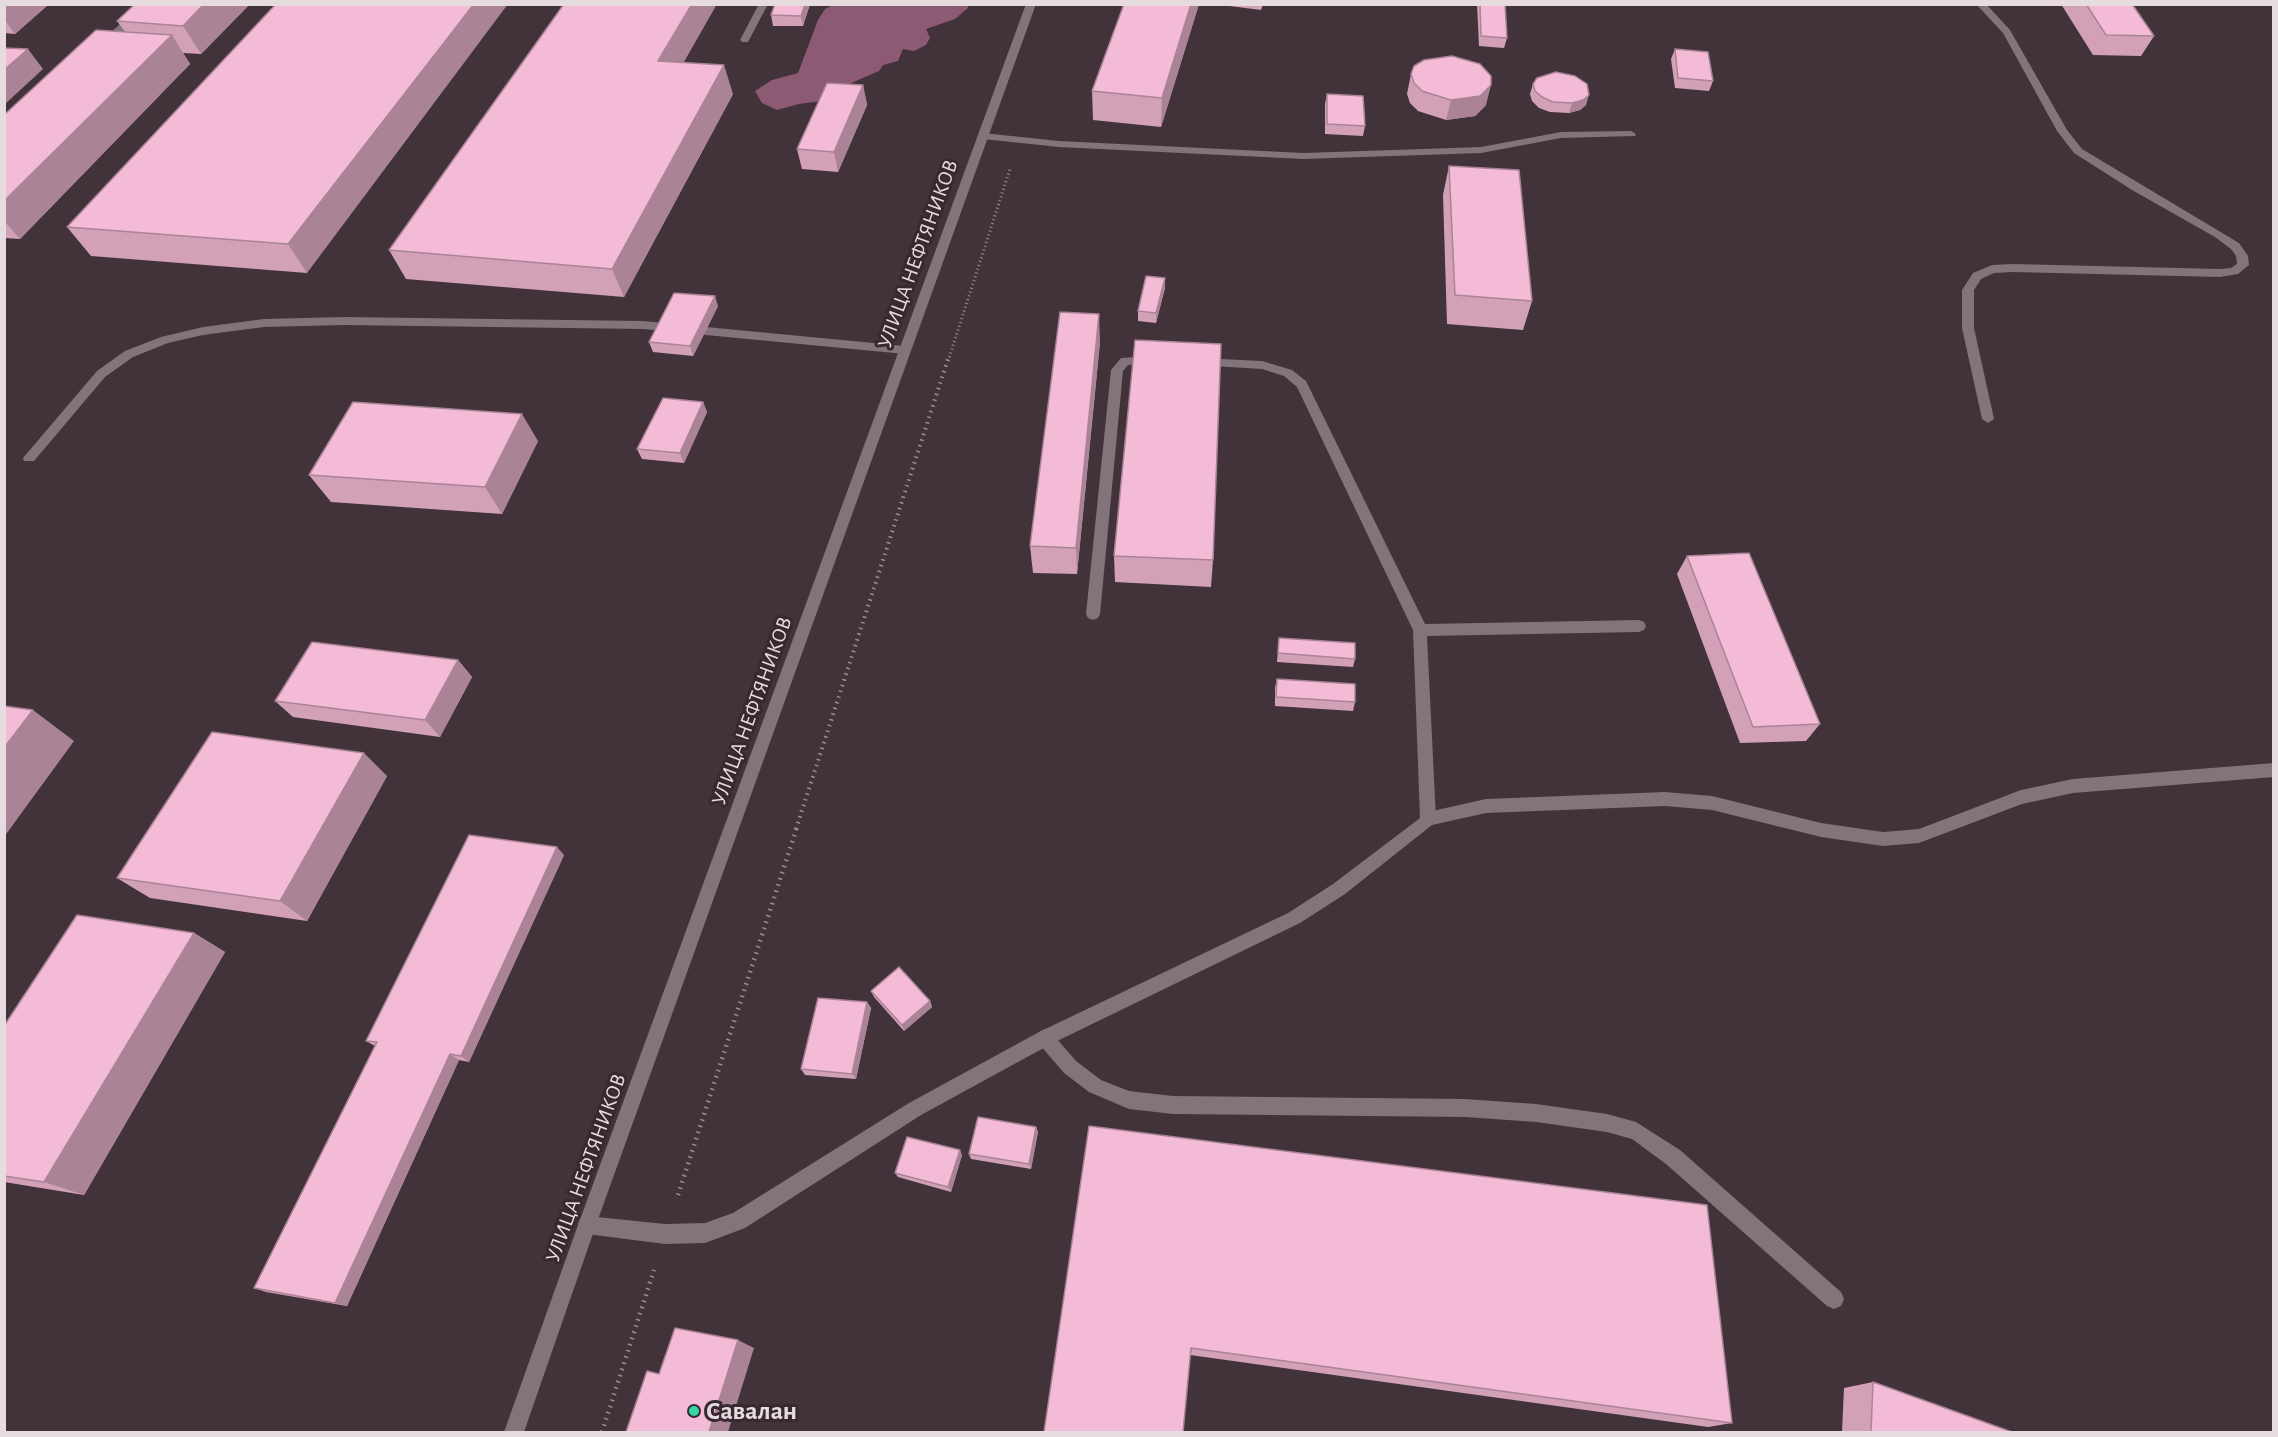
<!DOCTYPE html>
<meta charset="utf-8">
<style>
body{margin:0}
#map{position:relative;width:2278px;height:1437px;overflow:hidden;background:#413339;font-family:"Alegreya Sans",sans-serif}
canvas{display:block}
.frame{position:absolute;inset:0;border:6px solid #e6dce0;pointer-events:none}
</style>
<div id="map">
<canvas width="2278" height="1437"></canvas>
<div class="frame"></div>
</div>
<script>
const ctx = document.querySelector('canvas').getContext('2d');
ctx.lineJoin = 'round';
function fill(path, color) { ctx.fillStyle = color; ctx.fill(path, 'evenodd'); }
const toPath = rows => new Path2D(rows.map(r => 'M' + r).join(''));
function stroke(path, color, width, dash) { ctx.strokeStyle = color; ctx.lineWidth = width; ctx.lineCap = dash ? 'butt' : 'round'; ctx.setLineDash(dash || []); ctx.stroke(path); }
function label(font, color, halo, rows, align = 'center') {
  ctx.font = font + ' "Alegreya Sans",sans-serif'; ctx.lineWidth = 6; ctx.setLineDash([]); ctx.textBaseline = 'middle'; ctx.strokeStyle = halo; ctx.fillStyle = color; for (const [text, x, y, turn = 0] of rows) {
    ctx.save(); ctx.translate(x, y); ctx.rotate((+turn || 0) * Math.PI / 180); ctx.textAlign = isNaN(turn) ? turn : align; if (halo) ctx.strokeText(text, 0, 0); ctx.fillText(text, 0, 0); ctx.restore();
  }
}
fill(toPath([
 [833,5,968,5,968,8,955,19,926,29,930,38,926,45,914,51,903,49,898,61,883,65,879,71,849,84,829,100,799,104,777,110,762,103,755,91,772,80,798,73,818,20,825,9]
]), '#8c5a73');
stroke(toPath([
 [948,361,1010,169]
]), '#9a8e93', 3, [1, 3]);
stroke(toPath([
 [796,829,948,359]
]), '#9a8e93', 4, [1.5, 4.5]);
stroke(toPath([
 [678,1195,797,827],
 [602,1432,654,1270]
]), '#9a8e93', 4.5, [1.5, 5]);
fill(toPath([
 [141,4,151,4,106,47,100,47,100,43,141,4],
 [759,4,768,4,748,42,742,42,740,40,759,4],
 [1976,4,1986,4,2010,30,2067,130,2082,149,2239,243,2248,256,2249,265,2238,274,2220,277,2013,272,1994,273,1981,279,1974,290,1974,328,1994,419,1988,423,1982,419,1962,328,1962,290,1973,273,1992,265,2013,264,2220,269,2231,268,2237,264,2236,256,2231,249,2215,237,2132,190,2074,153,2057,131,2003,33,1976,4],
 [1631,131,1636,134,1635,136,1561,138,1481,153,1304,159,1059,147,983,139,978,136,983,133,1059,141,1304,153,1481,147,1561,132,1631,131],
 [344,317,643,321,905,346,911,350,905,354,643,329,344,325,264,327,203,335,168,343,133,357,105,377,34,461,24,461,23,458,97,371,125,351,161,337,203,327,264,319,344,317],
 [1152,356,1156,357,1156,363,1128,365,1123,371,1100,614,1098,618,1093,620,1088,618,1086,614,1111,370,1121,358,1152,356],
 [1200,358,1262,361,1292,370,1306,381,1425,624,1639,620,1644,622,1646,626,1644,630,1639,632,1427,636,1436,819,1434,824,1428,826,1422,824,1420,819,1413,630,1297,387,1284,376,1262,369,1196,365,1196,359,1200,358],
 [1045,1029,1051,1032,1076,1061,1101,1080,1129,1091,1173,1096,1465,1099,1536,1104,1607,1114,1636,1122,1680,1150,1841,1292,1844,1299,1841,1306,1834,1309,1827,1306,1666,1164,1632,1139,1607,1132,1536,1122,1465,1117,1173,1114,1129,1109,1089,1092,1064,1073,1039,1044,1036,1038,1039,1032,1045,1029]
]), '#83737a');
fill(toPath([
 [2274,763,2274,777,2073,793,2022,804,1919,843,1883,846,1821,837,1712,810,1665,806,1486,813,1432,825,1345,894,1300,923,1051,1044,921,1115,745,1228,705,1243,665,1244,587,1234,580,1232,578,1225,580,1218,587,1216,665,1224,705,1223,733,1213,909,1103,1039,1032,1288,913,1333,884,1428,812,1486,799,1665,792,1712,796,1821,823,1883,832,1919,829,2021,790,2073,779,2274,763]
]), '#83737a');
fill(toPath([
 [1026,4,1036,4,596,1225,524,1432,504,1432,578,1225,1026,4]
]), '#83737a');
fill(toPath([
 [4,4,49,4,15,34,4,33],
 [250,4,201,54,183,53,190,64,20,239,4,238,4,115,125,32,117,21],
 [276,4,307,273,91,256,67,227],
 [810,4,803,26,773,26,771,15],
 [1199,4,1161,127,1093,120,1092,91],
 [1214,4,1263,4,1261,10],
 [1477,4,1505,4,1507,38,1504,48,1479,46],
 [2061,4,2132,4,2154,36,2141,56,2093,55],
 [1675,49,1713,81,1709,91,1675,88,1671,59],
 [683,63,733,94,624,297,406,279,389,250],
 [1411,74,1486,105,1475,116,1446,120,1418,111,1410,103,1407,94],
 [1533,84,1586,105,1580,110,1569,113,1550,112,1539,108,1532,101,1530,94],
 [863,85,867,105,838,172,802,169,797,149],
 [1327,94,1365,126,1363,136,1325,134,1325,104],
 [1449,166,1532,301,1523,330,1447,324,1443,195],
 [1165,278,1165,288,1156,323,1138,321,1138,311],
 [718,306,693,356,653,352,649,342],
 [1100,342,1077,574,1033,573,1030,546],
 [703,402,707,412,684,463,642,459,637,449],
 [538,441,502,514,331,502,309,475],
 [1114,556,1213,560,1211,587,1115,582],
 [1687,556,1820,724,1806,741,1740,743,1677,574],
 [1279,638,1355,659,1353,667,1277,662],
 [458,660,472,677,440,737,293,717,275,701],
 [1277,679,1355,702,1353,711,1275,706,1275,688],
 [387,776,307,921,150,898,117,878],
 [564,855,469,1062,459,1060,347,1306,266,1292,254,1288,375,1046,366,1041],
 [194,933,225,952,84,1195,4,1182,4,1026],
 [871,991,930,1001,932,1007,904,1031,874,997],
 [867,1002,871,1008,856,1079,805,1075,801,1069],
 [1089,1126,1732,1423,1708,1427,1190,1355],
 [1036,1127,1038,1132,1031,1169,971,1159,969,1154],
 [962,1155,951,1192,898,1177,895,1173],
 [1873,1382,2012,1432,1842,1432,1844,1388]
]), '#d2a1b8');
fill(toPath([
 [4,4,49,4,15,34,4,19],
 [204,4,250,4,201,54,183,26],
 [474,4,508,4,307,273,288,244],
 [692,4,717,4,668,90,658,61],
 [805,4,810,4,803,26,801,16],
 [1191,4,1199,4,1161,127,1162,98],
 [172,35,190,64,20,239,4,221,4,201],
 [28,49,43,69,4,105,4,70],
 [724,65,733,94,624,297,612,269],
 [863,85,867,105,838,172,834,152],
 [1491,85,1486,105,1475,116,1446,120,1451,100],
 [1589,95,1586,105,1580,110,1569,113,1572,103],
 [1165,278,1165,288,1156,323,1156,313],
 [715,296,718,306,693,356,690,346],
 [1099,314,1100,342,1077,574,1076,548],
 [703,402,707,412,684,463,680,453],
 [522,414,538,441,502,514,485,487],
 [458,660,472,677,440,737,425,720],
 [33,710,74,741,4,837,4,748],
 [364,753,387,776,307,921,280,901],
 [557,847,564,855,469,1062,461,1056],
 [194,933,225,952,84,1195,44,1182],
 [930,1001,932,1007,904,1031,902,1025],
 [867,1002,871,1008,856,1079,852,1074],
 [450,1054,459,1060,347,1306,335,1303],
 [1036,1127,1038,1132,1031,1169,1029,1164],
 [960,1150,962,1155,951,1192,948,1187],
 [738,1340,754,1348,728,1432,709,1432]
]), '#ab8396');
const building = toPath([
 [135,4,204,4,183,26,117,21,135,4],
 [276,4,474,4,288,244,67,227,276,4],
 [564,4,692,4,658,61,724,65,612,269,389,250,564,4],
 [775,4,805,4,801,16,771,15,775,4],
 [1124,4,1191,4,1162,98,1092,91,1124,4],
 [1480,4,1505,4,1507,38,1481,36,1480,4],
 [2086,4,2132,4,2154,36,2106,35,2086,4],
 [96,30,172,35,4,201,4,115,96,30],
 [4,48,28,49,4,70,4,48],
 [1675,49,1708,52,1713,81,1678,78,1675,49],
 [1452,56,1480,64,1491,76,1491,85,1480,96,1451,100,1422,91,1414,83,1411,74,1414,66,1424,60,1452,56],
 [1556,72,1575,76,1587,84,1589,95,1583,100,1572,103,1553,102,1542,97,1535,91,1533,84,1537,78,1556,72],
 [827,83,863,85,834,152,797,149,827,83],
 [1327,94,1363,96,1365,126,1327,124,1327,94],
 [1449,166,1519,170,1532,301,1455,295,1449,166],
 [1146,276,1165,278,1156,313,1138,311,1146,276],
 [674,293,715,296,690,346,649,342,674,293],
 [1060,312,1099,314,1076,548,1030,546,1060,312],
 [1135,340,1221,344,1213,560,1114,556,1135,340],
 [663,398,703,402,680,453,637,449,663,398],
 [353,402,522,414,485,487,309,475,353,402],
 [1749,553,1820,724,1753,727,1687,556,1749,553],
 [1279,638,1355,643,1355,659,1278,653,1279,638],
 [312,642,458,660,425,720,275,701,312,642],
 [1277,679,1355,684,1355,702,1276,697,1277,679],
 [4,706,33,710,4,748,4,706],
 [212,732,364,753,280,901,117,878,212,732],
 [469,835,557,847,461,1056,450,1054,335,1303,254,1288,377,1042,366,1041,469,835],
 [77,915,194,933,44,1182,4,1176,4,1026,77,915],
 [899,967,930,1001,902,1025,871,991,899,967],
 [818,998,867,1002,852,1074,801,1069,818,998],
 [978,1117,1036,1127,1029,1164,969,1154,978,1117],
 [1089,1126,1707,1205,1732,1423,1191,1348,1183,1432,1044,1432,1089,1126],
 [907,1137,960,1150,948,1187,895,1173,907,1137],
 [675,1328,738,1340,709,1432,626,1432,647,1371,659,1374,675,1328],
 [1873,1382,2012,1432,1871,1432,1873,1382]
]);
fill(building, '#f4bbd6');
stroke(building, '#ab8396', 1.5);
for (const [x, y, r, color] of [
 [694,1411,6,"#36d4a7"]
]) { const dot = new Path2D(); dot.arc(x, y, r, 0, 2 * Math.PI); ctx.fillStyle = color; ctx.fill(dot); stroke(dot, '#36292f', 2); }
label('21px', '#e6dce0', '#36292f', [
 ["УЛИЦА НЕФТЯНИКОВ",918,254,-70],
 ["УЛИЦА НЕФТЯНИКОВ",752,711,-70],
 ["УЛИЦА НЕФТЯНИКОВ",586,1168,-70]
]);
label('bold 26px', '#e6dce0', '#36292f', [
 ["Савалан",706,1411]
], 'left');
</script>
